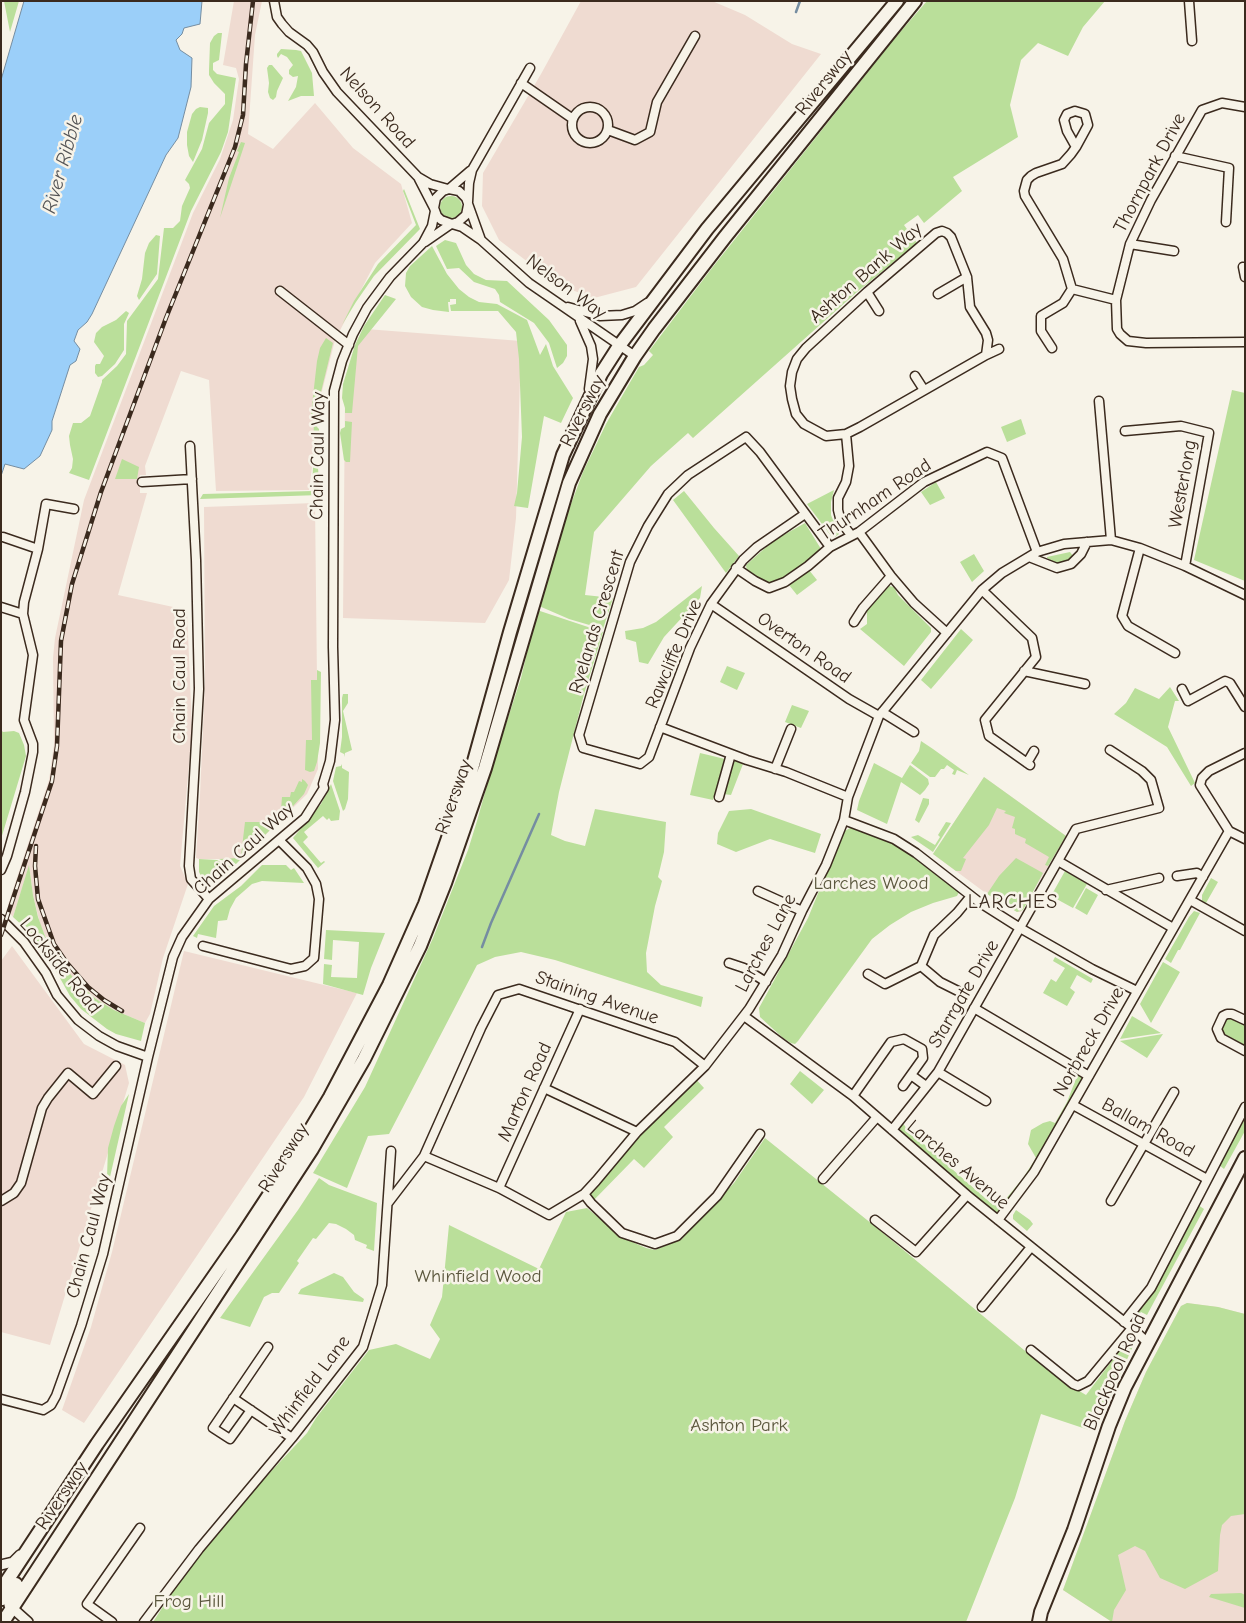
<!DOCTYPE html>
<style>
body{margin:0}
#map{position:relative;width:1246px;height:1623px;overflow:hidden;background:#f7f3e8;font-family:"Comic Neue",sans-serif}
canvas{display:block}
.frame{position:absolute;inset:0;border:2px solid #3b2a1e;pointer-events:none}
</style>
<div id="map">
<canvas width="1246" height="1623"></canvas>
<div class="frame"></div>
</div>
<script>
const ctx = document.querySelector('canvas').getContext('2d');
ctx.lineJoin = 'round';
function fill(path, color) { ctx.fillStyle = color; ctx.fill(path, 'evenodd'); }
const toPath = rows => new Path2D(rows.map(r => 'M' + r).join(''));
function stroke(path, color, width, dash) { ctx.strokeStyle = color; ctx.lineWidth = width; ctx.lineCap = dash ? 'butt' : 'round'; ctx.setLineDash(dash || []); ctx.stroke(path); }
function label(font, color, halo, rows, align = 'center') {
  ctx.font = font + ' "Comic Neue",sans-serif'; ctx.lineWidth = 5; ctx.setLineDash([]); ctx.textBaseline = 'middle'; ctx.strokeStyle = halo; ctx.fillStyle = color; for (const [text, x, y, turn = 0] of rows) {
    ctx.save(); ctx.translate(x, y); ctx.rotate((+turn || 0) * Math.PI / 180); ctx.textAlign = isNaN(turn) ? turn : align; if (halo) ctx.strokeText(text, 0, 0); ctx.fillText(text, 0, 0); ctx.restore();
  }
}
fill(toPath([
 [234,1,262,1,255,35,248,134,273,149,315,103,353,148,401,184,412,223,375,263,335,340,322,391,309,490,216,491,209,380,181,371,145,466,146,475,140,475,140,493,147,493,118,595,187,610,192,730,180,866,188,884,163,958,150,1014,145,1023,114,1010,96,999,78,983,61,965,49,945,40,924,33,895,29,866,13,917,8,911,8,905,49,780,54,744,53,658,55,638,84,500,193,213,220,159,233,120,239,79,236,68,223,65],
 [581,1,712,1,745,15,792,44,821,54,636,287,594,298,558,285,499,240,482,206,483,173,541,74],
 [366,329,521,341,516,518,509,580,485,623,343,618,345,398,355,350],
 [315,503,318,769,307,794,241,859,199,859,196,858,200,795,205,683,204,507],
 [984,777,1066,836,1021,912,1017,912,987,894,933,854],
 [12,946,84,1044,125,1065,129,1083,50,1345,1,1332,1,961],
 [184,951,357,993,304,1097,84,1423,62,1410,91,1327,112,1252],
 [1187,1303,1218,1307,1245,1314,1245,1622,1112,1622,1063,1590,1125,1421,1146,1372,1181,1306]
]), '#efdbd1');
fill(toPath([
 [4,1,19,1,10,32],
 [927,1,1105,1,1083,27,1068,56,1038,43,1021,60,1010,105,1018,137,953,177,962,191,924,223,918,215,904,225,917,243,857,292,693,438,688,433,651,466,594,532,585,595,613,598,603,629,569,619,539,606,562,528,583,472,606,424,625,391,639,367,644,365,653,355,649,351,712,268,895,38],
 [218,33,222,33,219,60,213,63,213,70,217,74,236,78,228,132,221,152,191,211,89,480,69,473,72,468,73,459,70,445,69,436,73,423,81,423,90,416,102,382,102,380,117,366,126,354,127,321,158,279,164,228,173,228,180,221,182,206,190,188,189,184,185,180,202,149,209,123,225,104,225,94,214,83,209,75,209,70,210,43,214,36],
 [281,49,296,50,301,51,312,73,314,96,301,96,288,101,296,87,298,76,293,77,289,74,289,70,293,65,287,57,281,54,278,58,277,56,277,54],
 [269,65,272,65,283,78,277,91,276,97,273,100,270,98,268,92,269,83,267,68],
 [200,107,208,108,208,113,202,140,193,162,189,156,187,145,187,132,192,114,196,109],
 [241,142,245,143,220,218,229,178,239,152,237,151],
 [404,189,420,229,374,276,356,302,342,325,354,301,378,264,416,225,403,191],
 '440 207a11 11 0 1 1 22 0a11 11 0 1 1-22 0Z',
 [156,235,160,236,157,274,139,300,137,296,142,279,145,253,149,243],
 [445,240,456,243,466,265,474,274,486,280,507,281,549,320,567,345,567,356,563,363,557,368,549,343,534,323,500,302,499,295,495,289,474,282,459,268,447,269,436,246],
 [432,246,447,274,459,289,469,297,479,302,497,304,527,320,540,355,546,344,553,366,573,398,561,423,544,416,528,508,514,506,517,493,522,437,519,359,516,332,498,311,451,311,450,305,456,304,456,299,450,299,450,302,448,302,449,312,433,310,422,307,411,297,405,286,406,273,410,266],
 [385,295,396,299,358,346,352,413,345,413,345,408,342,398,343,384,355,345,364,326],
 [126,311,129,313,124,324,124,350,115,364,102,376,98,377,95,373,95,366,96,364,100,364,104,356,94,342,96,333,102,327,116,320],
 [326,338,333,343,321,392,318,418,315,419,315,425,319,429,319,446,318,455,313,456,314,419,311,419,311,414,317,361,320,348],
 [1232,390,1245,393,1245,581,1194,560],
 [1021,419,1026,434,1007,442,1001,427],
 [345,421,352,422,350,462,346,462,344,460,340,433,341,429,345,427],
 [122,459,139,467,137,479,115,479],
 [313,467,318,468,320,495,200,499,203,494,312,491],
 [936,482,945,498,930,505,921,492],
 [834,490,831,502,831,515,833,520,839,528,839,534,835,537,831,536,807,504],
 [684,491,714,528,739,556,726,573,673,500],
 [805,523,821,549,803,567,781,581,767,585,747,572,746,565,773,541],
 [1070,552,1073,556,1067,562,1057,564,1047,558,1047,557],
 [974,554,984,571,972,582,960,562],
 [809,570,817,580,797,595,789,585],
 [702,586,700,598,664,637,648,664,639,662,636,642,626,639,625,631,643,628,656,622],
 [889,586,894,587,898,595,931,628,931,632,904,666,860,629,867,624,867,610],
 [537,610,603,632,584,694,559,792,551,835,565,841,585,846,595,809,666,822,664,852,658,877,662,881,655,906,646,953,647,972,661,985,703,997,701,1007,555,960,521,952,495,957,477,965,389,1134,368,1136,347,1188,313,1173,365,1087,433,938,468,850,477,821,493,764,521,678],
 [961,629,973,640,931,689,921,680],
 [727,666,745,673,737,690,720,682],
 [317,670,321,672,320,743,317,762,314,771,310,772,305,770,306,740,312,740,311,680,317,680],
 [1170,687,1179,701,1175,701,1168,727,1195,783,1191,786,1167,747,1114,714,1126,703,1135,688,1159,699],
 [343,694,348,694,348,703,343,711,352,750,345,753,344,757,344,754,340,752,342,737,342,698],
 [792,705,809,711,801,728,785,722],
 [1,730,3,732,14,731,19,733,24,745,26,756,1,839],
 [921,741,933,749,969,775,957,770,955,775,952,774,954,770,947,765,944,769,941,769,935,777,930,777,911,763,919,751],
 [700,753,725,759,713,800,690,795],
 [735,761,743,764,731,795,723,794,732,763],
 [874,763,902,778,910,765,928,779,929,784,925,790,920,795,901,782,887,824,857,810,859,801],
 [342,764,342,768,349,772,348,799,345,809,343,811,333,781,336,767,341,766],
 [984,777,1066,836,1048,866,1045,865,1049,857,1025,843,1026,839,1015,834,1015,829,1012,828,1015,817,1004,813,1006,811,997,808,989,825,963,858,966,859,961,871,956,871,933,854],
 [302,779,305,781,308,785,304,794,284,816,236,864,228,863,219,859,238,858,241,856,245,822,271,822,281,810,282,797,290,797,291,792,294,792,299,781,302,782],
 [331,784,340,811,339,820,331,821,329,818,327,820,323,816,304,832,308,837,303,842,321,863,324,861,325,862,318,868,293,838,321,804],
 [923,798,929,799,929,804,919,823,915,820],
 [751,809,821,834,815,853,770,839,736,852,717,844,718,833,729,811],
 [946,822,951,823,933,852,911,837,918,835,935,845,940,837,938,835],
 [850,828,858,828,890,842,912,856,959,892,957,896,933,903,911,912,890,925,872,939,798,1041,795,1044,791,1043,783,1038,760,1017,759,1008,808,918,843,832],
 [1016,858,1043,873,1023,910,1017,912,987,894,999,876],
 [199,859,217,860,225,865,233,866,208,886,203,880,199,872],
 [29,865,33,895,38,917,45,936,58,960,78,983,96,999,114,1010,145,1023,141,1041,116,1034,107,1029,81,1009,70,996,47,955,25,928,13,917],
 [262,865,286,865,291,870,294,868,304,883,262,881,252,884,236,898,230,909,227,920,218,921,216,938,198,934,197,938,193,936,214,906,241,886],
 [1065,871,1087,884,1073,908,1051,896],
 [1211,878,1218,882,1206,903,1202,901,1202,895],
 [1086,888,1098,895,1087,915,1075,908],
 [1194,911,1200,913,1180,950,1178,950,1171,963,1165,959,1189,917],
 [326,930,385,933,371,968,363,995,323,984,324,964,332,965,331,977,357,978,359,942,333,940,332,960,324,959],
 [1055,957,1093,979,1091,983,1077,975,1070,988,1075,992,1067,1006,1043,993,1051,979,1056,982,1065,968,1053,961],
 [1163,962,1180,972,1151,1023,1140,1004],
 [1132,1016,1161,1033,1120,1039],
 [1230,1016,1245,1024,1245,1045,1222,1033,1221,1028,1226,1017],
 [1163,1034,1147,1058,1120,1041],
 [800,1071,824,1090,812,1104,790,1084],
 [1079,1071,1089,1076,1034,1172,998,1220,892,1130,900,1119,907,1129,952,1169,993,1205,1000,1206,1023,1178,1036,1158,1028,1144,1031,1130,1043,1123,1050,1121,1055,1123,1067,1102],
 [693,1076,704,1088,664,1127,673,1137,644,1168,634,1159,591,1203,584,1194],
 [129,1094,110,1177,107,1177,108,1148,114,1126,121,1106],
 [1245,1116,1245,1131,1224,1169,1219,1165],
 [765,1138,877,1228,1024,1350,1081,1392,1086,1395,1129,1338,1133,1346,1095,1432,1041,1414,1015,1498,966,1622,153,1622,205,1542,307,1433,316,1418,369,1350,396,1344,430,1359,440,1339,430,1325,442,1297,449,1225,539,1269,566,1212,587,1208,623,1238,646,1248,655,1250,682,1239,697,1221,734,1183],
 [319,1178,329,1185,377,1203,374,1251,366,1248,367,1245,355,1240,354,1235,346,1229,336,1224,329,1223,316,1239,313,1238,297,1261,299,1263,279,1293,272,1293,264,1297,250,1327,220,1318,298,1210],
 [1198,1205,1204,1209,1147,1315,1141,1312,1139,1314,1135,1313],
 [1016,1210,1030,1220,1033,1224,1027,1231,1013,1219,1013,1215],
 [334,1273,343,1277,354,1292,364,1299,363,1302,298,1294,301,1289],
 [1187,1303,1218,1307,1245,1314,1245,1514,1231,1516,1222,1525,1220,1535,1218,1571,1185,1589,1160,1578,1145,1551,1135,1546,1118,1555,1126,1590,1114,1610,1112,1622,1063,1590,1125,1421,1146,1372,1181,1306],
 [1241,1593,1245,1595,1245,1608,1209,1597,1211,1594]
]), '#badf9a');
const water = toPath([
 [24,1,202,1,200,24,184,28,182,34,176,40,180,50,192,58,191,87,178,138,166,155,92,314,87,322,78,330,74,341,80,349,76,361,70,365,52,421,52,430,40,456,24,469,5,464,1,476,1,80,24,1]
]);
fill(water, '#9bcff9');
stroke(water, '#758da1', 1);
stroke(toPath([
 [796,12,800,1],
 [482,947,491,923,539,814]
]), '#758da1', 2.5);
const minor = toPath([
 [274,1,277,17,282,24,289,32,307,45,313,52,323,72,337,92,418,177,430,184,448,189],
 [1189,1,1192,41],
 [521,83,573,119],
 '572 125a18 18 0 1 1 36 0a18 18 0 1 1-36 0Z',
 [1245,107,1222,103,1202,110,1151,200,1130,244,1116,300,1117,329,1120,334,1128,341,1146,343,1245,342],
 [608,130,635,140,650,132,657,102,695,36],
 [1175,156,1229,168,1226,222],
 [419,179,434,208],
 [449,189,470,171],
 [468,202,469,183,472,170,530,68],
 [468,205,466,215,458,222,452,224,441,220,437,216,434,208,436,198,443,191,449,189,459,191,466,198,481,240],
 [452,224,462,227,481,240,529,283,635,356],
 [425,242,451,224],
 [1130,244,1174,251],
 [1243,267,1245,277],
 [1072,289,1063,259,1025,196,1024,191,1027,180,1031,176,1036,173,1062,164,1071,154,1076,147,1067,131,1064,120,1067,114,1075,111,1085,114,1088,125,1076,147],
 [280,291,349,345],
 [867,292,879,311],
 [938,294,967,277],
 [568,307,600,316,622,315,635,311,647,303],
 [580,321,591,346,593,359,589,389],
 [1052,348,1041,331,1041,316,1063,303,1072,289,1116,300],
 [986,355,999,349],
 [915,376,924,390],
 [1099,401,1111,540],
 [1125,431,1181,426,1209,433,1185,566],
 [846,434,860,427,986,355,988,340,986,333,970,307,967,277,951,237,947,233,942,231,936,233,867,292,806,348,797,359,792,372,790,386,792,399,796,414,804,424,826,436,846,434,849,466,846,482,838,498,838,510,841,522,851,535],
 [190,446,196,560,199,689,189,866,191,879,209,899],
 [142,482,192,479],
 [805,514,757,547,743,560,711,604,690,648,649,757,640,764,583,748,579,735,630,562,648,526,668,494,688,475,746,437,760,452,830,547],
 [859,532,891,576,914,603,947,633],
 [3,537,38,549],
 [1140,548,1122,616,1128,626,1175,653],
 [1029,557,1057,568,1071,564,1081,554,1087,542],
 [736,568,755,581,769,588,785,582,808,566,830,547,859,532,924,482,987,452,1002,458,1037,552],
 [982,590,1032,638,1036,657,985,720,989,736,1030,765],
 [711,604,849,699,879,716],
 [1,607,23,614],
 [854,622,863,608,891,576],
 [1024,671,1085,684],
 [1182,689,1188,701,1225,681,1230,683,1245,707],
 [882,712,914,732],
 [660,727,747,760,786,772,848,797],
 [1245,753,1209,771,1202,778,1200,785,1229,831,1245,839],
 [1027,763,1034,751],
 [775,769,791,729],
 [719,797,731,754],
 [844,820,894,839,916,853,979,902,1020,928,1092,969,1137,991],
 [1058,861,1173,928],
 [1,870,7,856,25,792,33,752,33,744,24,720,33,655,23,614,24,602,38,549,46,504,74,509],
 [1177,876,1197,873,1203,877],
 [1106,890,1159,878],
 [758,891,802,911],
 [1190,900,1245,931],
 [1,919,24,942,46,973,57,995,78,1020,99,1036,117,1046,148,1057],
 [203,946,291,969,305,966,314,958,319,899,316,884,307,868,279,840],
 [729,963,744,968,766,982],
 [921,966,934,935,957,913,971,896],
 [868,974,885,984,921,966,940,982,958,991],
 [974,1008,1089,1076],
 [744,1016,853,1096,967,1195,1132,1328,1147,1342],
 [1245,1020,1232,1014,1227,1014,1223,1016,1217,1029,1221,1038,1245,1051],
 [938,1072,986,1101],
 [911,1075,926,1086],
 [544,1088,637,1132],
 [853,1096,891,1042,904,1039,922,1049,923,1058,903,1086],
 [1073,1105,1207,1179],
 [892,1130,938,1072,1076,829,1159,808,1151,780,1142,771,1110,750],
 [424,1156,481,1028,498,995,519,989,675,1042,705,1066],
 [823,1179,877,1117],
 [499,1188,580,1009],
 [584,1194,591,1203,622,1233,655,1244,677,1236,717,1196,760,1134],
 [1,1201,14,1193,21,1183,42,1108,48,1098,68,1073,93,1094,116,1066],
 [1111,1201,1174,1092],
 [388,1203,424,1156,499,1188,549,1215,584,1194,596,1181,637,1132,705,1066,749,1009,782,955,802,911,826,865,844,820,848,797,879,716,982,590,1002,573,1037,552,1064,544,1111,540,1140,548,1185,566,1245,595],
 [875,1220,916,1252,967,1195],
 [998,1220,1034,1172,1229,831],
 [982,1307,1031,1247],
 [1124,1322,1151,1288,1245,1107],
 [1031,1350,1073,1384,1078,1386,1088,1381,1132,1328],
 [233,1398,292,1438],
 [1,1399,43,1410,51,1405,56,1396,81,1326,103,1254,148,1057,173,957,182,937,209,899,305,818,324,788,323,784,330,761,335,720,333,647,334,391,342,361,353,334,367,308,390,277,423,243,432,226,435,211],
 [251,1410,230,1439,213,1428,268,1347],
 [112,1622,87,1604,140,1528],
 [144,1622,199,1549,292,1438,363,1347,382,1285,391,1151]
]);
const tertiary = toPath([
 [1,1565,13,1562,20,1555],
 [9,1605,28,1622]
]);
const trunk = toPath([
 [1,1590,97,1444,242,1236,294,1157,330,1097,389,985,425,904,471,772,510,632,563,455,601,374,619,346,707,229,897,1],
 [2,1599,8,1597,16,1584],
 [3,1622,312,1149,364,1059,420,946,445,883,485,768,569,483,600,414,635,356,654,329,725,237,915,1],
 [1039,1622,1041,1612,1074,1530,1109,1426,1125,1387,1245,1158]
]);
stroke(minor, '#3b2a1e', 11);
stroke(tertiary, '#3b2a1e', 12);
stroke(trunk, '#3b2a1e', 16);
stroke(minor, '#f7f3e8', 8);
stroke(tertiary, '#f7f3e8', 9);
stroke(trunk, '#f7f3e8', 12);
const rail = toPath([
 [36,846,35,866,38,899,54,944,67,963,88,987,104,1000,122,1011],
 [1,935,52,781,57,746,61,641,72,584,101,492,166,318,235,147,243,115,246,64,253,1]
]);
stroke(rail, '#3b2a1e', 4.5);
stroke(rail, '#f7f3e8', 2.5, [8]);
label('19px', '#3b2a1e', '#f7f3e8', [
 ["Riversway",824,83,-51],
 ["Nelson Road",377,108,48],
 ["Thornpark Drive",1150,173,-62],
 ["Ashton Bank Way",866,273,-41],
 ["Nelson Way",566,287,37],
 ["Riversway",583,411,-63],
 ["Chain Caul Way",318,456,-89],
 ["Westerlong",1183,484,-80],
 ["Thurnham Road",875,500,-34],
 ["Ryelands Crescent",597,622,-73],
 ["Overton Road",804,648,35],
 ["Rawcliffe Drive",674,654,-67],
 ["Chain Caul Road",180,676,-90],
 ["Riversway",454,797,-71],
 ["Chain Caul Way",244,849,-42],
 ["Larches Lane",766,943,-62],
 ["Lockside Road",60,966,51],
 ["Starrgate Drive",964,994,-60],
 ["Staining Avenue",597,998,19],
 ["Norbreck Drive",1089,1042,-60],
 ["Marton Road",525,1092,-66],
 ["Ballam Road",1148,1128,29],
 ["Riversway",284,1158,-58],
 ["Larches Avenue",958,1165,40],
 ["Chain Caul Way",89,1236,-75],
 ["Blackpool Road",1115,1372,-66],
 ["Whinfield Lane",310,1386,-53],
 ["Riversway",62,1496,-56]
]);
label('19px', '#5b573d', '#f7f3e8', [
 ["Larches Wood",871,884],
 ["Whinfield Wood",478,1277],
 ["Ashton Park",739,1426],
 ["Frog Hill",189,1602]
]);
label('italic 20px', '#535355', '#f7f3e8', [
 ["River Ribble",63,164,-74]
]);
ctx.letterSpacing = '1px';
label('20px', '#3b2a1e', '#f7f3e8', [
 ["LARCHES",1013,902]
]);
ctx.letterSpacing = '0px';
</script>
